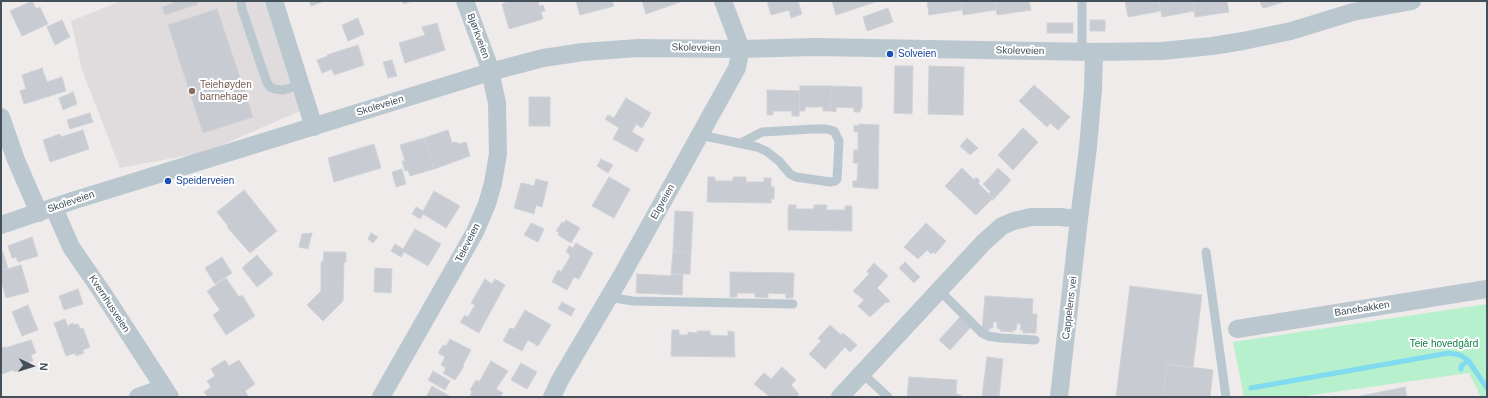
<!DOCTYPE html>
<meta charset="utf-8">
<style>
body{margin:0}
#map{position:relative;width:1488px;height:398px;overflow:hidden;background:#efebeb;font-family:Helvetica,sans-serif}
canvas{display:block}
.frame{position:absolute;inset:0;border:2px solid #43505a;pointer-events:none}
.north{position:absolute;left:12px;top:346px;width:40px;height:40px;-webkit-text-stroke:3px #fff;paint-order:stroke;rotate:94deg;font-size:11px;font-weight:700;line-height:16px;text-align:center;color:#43505a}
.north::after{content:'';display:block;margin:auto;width:14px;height:18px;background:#43505a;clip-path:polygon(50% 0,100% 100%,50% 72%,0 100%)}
</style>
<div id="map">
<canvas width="1488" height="398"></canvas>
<div class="frame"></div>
<div class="north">N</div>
</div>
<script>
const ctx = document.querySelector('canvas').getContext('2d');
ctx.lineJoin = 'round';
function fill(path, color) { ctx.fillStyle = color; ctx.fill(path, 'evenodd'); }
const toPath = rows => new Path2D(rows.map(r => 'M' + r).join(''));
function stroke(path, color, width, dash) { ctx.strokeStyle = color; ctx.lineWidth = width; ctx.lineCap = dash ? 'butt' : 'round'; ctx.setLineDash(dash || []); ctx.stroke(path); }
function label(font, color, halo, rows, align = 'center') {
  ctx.font = font + ' Helvetica,sans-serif'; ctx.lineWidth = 4; ctx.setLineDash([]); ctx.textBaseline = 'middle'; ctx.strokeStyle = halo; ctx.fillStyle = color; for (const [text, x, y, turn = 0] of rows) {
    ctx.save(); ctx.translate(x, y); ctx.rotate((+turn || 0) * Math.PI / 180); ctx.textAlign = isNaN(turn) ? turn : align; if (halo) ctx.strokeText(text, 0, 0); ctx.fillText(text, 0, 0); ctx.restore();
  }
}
fill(toPath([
 [121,1,264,1,300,111,206,152,120,168,82,70,71,21]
]), '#e0dcdd');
fill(toPath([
 [1487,304,1487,397,1481,397,1469,373,1298,397,1244,397,1233,342]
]), '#b6f0cc');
stroke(toPath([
 [1461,369,1461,367,1462,365,1468,361],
 [1251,388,1449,353,1460,355,1468,360,1487,388]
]), '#80daf0', 5);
const building = toPath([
 [32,1,36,9,40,7,48,24,22,36,10,11,32,1],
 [178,1,197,1,198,4,165,15,162,7,178,1],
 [309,1,325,1,311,6,309,1],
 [402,1,412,1,404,4,402,1],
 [510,1,538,1,539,6,543,5,545,11,541,12,543,19,509,29,502,4,510,1],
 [576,1,612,1,614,6,580,15,576,1],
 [642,1,683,1,646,14,642,1],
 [767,1,798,1,802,14,791,18,789,10,771,15,767,1],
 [832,1,878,1,836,15,832,1],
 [927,1,961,1,962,10,929,15,927,1],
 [961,1,995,1,996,10,963,15,961,1],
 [995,1,1029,1,1031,10,997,15,995,1],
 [1125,1,1159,1,1161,11,1128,17,1125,1],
 [1159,1,1193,1,1194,11,1162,17,1159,1],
 [1193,1,1227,1,1229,12,1195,17,1193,1],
 [1260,1,1283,1,1283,2,1264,8,1262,7,1260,1],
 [888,8,893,22,867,31,863,17,888,8],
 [217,9,253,117,203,133,168,25,217,9],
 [358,18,364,34,348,41,342,25,358,18],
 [62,20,70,37,55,45,47,27,62,20],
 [1090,20,1105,20,1105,31,1090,31,1090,20],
 [437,23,445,50,405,63,399,43,425,35,422,27,437,23],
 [1047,23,1073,23,1073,33,1047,33,1047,23],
 [358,45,364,65,334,75,332,69,322,73,317,60,328,56,327,55,358,45],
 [392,60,397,76,388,78,383,62,392,60],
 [895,66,913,66,912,114,894,113,895,66],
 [929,66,964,67,963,115,928,114,929,66],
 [42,68,47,82,62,77,66,91,24,104,20,91,26,89,22,75,42,68],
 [1034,85,1070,117,1058,130,1050,123,1047,127,1019,101,1034,85],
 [800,86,831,86,830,111,823,111,823,107,805,107,805,111,799,111,800,86],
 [831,86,862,87,862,108,861,108,860,112,854,112,854,108,836,107,836,112,830,111,831,86],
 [767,90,800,91,799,116,792,116,792,111,773,111,773,115,767,115,767,90],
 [73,92,77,104,63,110,59,98,73,92],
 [529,97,550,97,550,126,529,126,529,97],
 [626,98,651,113,642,128,636,124,632,132,644,139,637,152,613,139,619,128,605,119,608,115,614,118,626,98],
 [90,113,93,122,70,129,67,120,90,113],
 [859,124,879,125,878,189,853,187,853,181,857,181,858,163,853,163,854,150,858,150,858,132,854,132,854,125,858,126,859,124],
 [1023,128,1038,142,1013,170,998,155,1023,128],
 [83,130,89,149,50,162,43,140,60,134,61,137,83,130],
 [448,130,452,143,457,142,458,144,466,142,470,156,434,169,424,138,448,130],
 [424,138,434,169,410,176,408,170,405,171,402,161,405,161,400,145,424,138],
 [967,138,978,148,970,155,960,146,967,138],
 [374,144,381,168,334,182,328,158,374,144],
 [601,159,613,165,608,173,597,166,601,159],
 [962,168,974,180,976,177,980,181,978,183,993,198,976,215,945,186,962,168],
 [998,168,1011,180,1003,189,990,177,998,168],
 [402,169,406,184,396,187,392,172,402,169],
 [609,177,630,189,614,218,592,206,609,177],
 [708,177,715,177,715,181,733,181,733,177,746,177,746,182,764,182,764,178,771,178,771,187,774,187,774,199,771,199,771,203,707,202,708,177],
 [990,177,1003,189,992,201,993,198,988,194,991,192,983,184,990,177],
 [536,179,548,182,542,207,536,205,534,214,514,208,521,183,534,186,536,179],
 [244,190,277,231,250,253,227,227,228,226,217,212,244,190],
 [434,191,460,206,446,228,423,214,420,219,412,214,416,207,423,211,434,191],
 [789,205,796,205,796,209,814,209,814,205,827,205,826,210,845,210,845,206,852,206,852,231,788,230,788,209,789,205],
 [675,211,693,212,691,252,673,251,675,211],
 [566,220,580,228,571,243,558,235,559,232,556,231,562,222,564,223,566,220],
 [531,223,544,229,538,242,524,235,531,223],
 [926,223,946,241,935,254,933,252,931,254,927,250,918,259,904,247,926,223],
 [415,229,441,244,428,266,404,252,401,257,391,251,395,244,403,249,415,229],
 [312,233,308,249,299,247,302,234,312,233],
 [371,233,378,237,373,243,368,239,371,233],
 [32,237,38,256,18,262,16,257,12,258,8,246,32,237],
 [576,243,593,253,579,279,574,277,567,290,552,282,558,270,561,272,570,257,569,254,566,252,569,246,573,248,576,243],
 [673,251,691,252,690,274,671,274,673,251],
 [3,252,8,269,1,271,1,253,3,252],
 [324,252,346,252,346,262,344,262,343,301,323,321,307,305,321,291,321,262,323,262,324,252],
 [257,255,273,274,257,287,242,268,257,255],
 [222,257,232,273,215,284,205,268,222,257],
 [905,262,920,277,914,283,899,268,905,262],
 [874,263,888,276,877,288,890,301,887,303,886,302,870,317,858,306,864,300,853,291,869,274,867,271,874,263],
 [21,265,29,292,6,298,1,280,1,271,21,265],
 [375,268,392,269,391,293,374,292,375,268],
 [730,272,794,273,793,298,786,298,786,294,768,293,768,298,755,297,755,293,737,293,737,297,730,297,730,272],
 [637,274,672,276,671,274,683,274,682,295,636,293,637,274],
 [226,278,239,297,242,295,255,316,226,335,213,315,220,310,207,291,226,278],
 [485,279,492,284,495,279,505,285,479,333,460,322,465,315,468,317,475,305,471,303,485,279],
 [1130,286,1202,295,1193,367,1167,364,1163,397,1116,397,1130,286],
 [78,289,83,304,64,310,59,296,78,289],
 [985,296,1033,299,1032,314,1037,314,1036,333,1023,333,1023,330,1020,330,1021,324,1017,323,1016,330,1013,330,1013,332,1000,331,1000,329,997,328,997,322,993,322,993,328,990,328,989,331,982,330,985,296],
 [562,302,575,309,571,316,558,309,562,302],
 [28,305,38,330,22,336,12,312,28,305],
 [525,310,551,325,538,346,528,340,522,351,503,341,510,328,514,329,525,310],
 [960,317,971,327,950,350,939,340,960,317],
 [65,319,68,327,69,327,69,325,73,323,74,325,78,324,80,329,83,328,90,347,83,350,84,353,76,356,75,353,66,356,54,323,65,319],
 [830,325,841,335,843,333,857,345,850,352,845,347,825,369,809,354,821,341,818,338,830,325],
 [672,330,679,330,679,335,688,335,688,332,697,333,697,331,710,331,710,335,728,336,728,331,734,332,735,357,671,356,672,330],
 [450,339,471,350,463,365,464,366,455,380,443,373,446,368,441,365,445,357,438,353,443,345,446,346,450,339],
 [31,340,36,353,31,355,33,361,22,365,23,369,14,372,13,370,2,374,1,370,1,348,5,347,5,348,31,340],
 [987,357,1003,359,999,397,982,397,987,357],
 [225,360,229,366,239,360,255,384,245,391,248,396,246,397,208,397,204,392,211,387,207,381,215,376,211,369,225,360],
 [491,361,508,371,496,389,503,393,500,397,473,397,470,395,472,392,470,390,476,380,479,382,491,361],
 [521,363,537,372,527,389,511,380,521,363],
 [1167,364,1213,370,1210,397,1163,397,1167,364],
 [782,367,796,380,791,385,799,394,796,397,770,397,754,384,764,373,771,379,782,367],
 [433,371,450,381,445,390,428,380,433,371],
 [909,377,957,380,956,394,961,395,961,397,907,397,909,377],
 [432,386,451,397,426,397,432,386],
 [1405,387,1407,397,1356,397,1405,387]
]);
fill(building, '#c8cbd1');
stroke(building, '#cfd2d8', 1);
stroke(toPath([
 [241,1,242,9,266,80,270,87,275,89,283,90,300,85],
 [1082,1,1082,52],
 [700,135,757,147,766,151,779,161,790,174,796,177,830,182,835,181,837,179,839,141,834,131,826,129,813,129,762,132,741,143],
 [1206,252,1226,397],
 [939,290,982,333,988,336,1001,338,1035,340],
 [608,297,633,301,793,304],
 [862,373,888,397]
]), '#bbc7cf', 9);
stroke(toPath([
 [274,1,314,127],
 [1,117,16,160,39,213],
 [54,208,71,247,102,292,170,397],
 [1,225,75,200,490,72,543,58,583,52,638,48,741,49,816,47,1094,52,1162,51,1212,46,1243,41,1291,31,1353,12,1412,1],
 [1237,329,1487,289],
 [138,397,163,388],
 [381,397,475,232,487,204,493,183,498,154,497,103,489,66,465,1],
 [552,397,560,380,622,275,737,68,741,49,723,1],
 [840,397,984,242,1002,226,1014,221,1031,217,1060,217,1079,219,1088,147,1093,89,1094,52],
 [1059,397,1079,219]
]), '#bbc7cf', 18);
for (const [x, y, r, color] of [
 [890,54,4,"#1a4fb4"],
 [192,91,4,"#8d6e63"],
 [168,181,4,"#1a4fb4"]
]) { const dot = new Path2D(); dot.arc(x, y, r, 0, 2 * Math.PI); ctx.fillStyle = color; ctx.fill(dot); stroke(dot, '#fff', 1.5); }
label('10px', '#43505a', '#fff', [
 ["Bjørkveien",478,36,70],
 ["Skoleveien",696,48,1],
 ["Skoleveien",1020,51,1],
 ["Skoleveien",380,106,-17],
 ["Skoleveien",71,202,-19],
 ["Elgveien",663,202,-61],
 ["Teieveien",468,243,-63],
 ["Kvernhusveien",109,304,57],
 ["Cappelens vei",1070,308,-83],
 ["Banebakken",1362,309,-9]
]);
label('10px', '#164399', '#fff', [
 ["Solveien",898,54],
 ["Speiderveien",176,181]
], 'left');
label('10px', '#785e54', '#fff', [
 ["Teiehøyden",200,85],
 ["barnehage",200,97]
], 'left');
label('10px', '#117e46', '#fff', [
 ["Teie hovedgård",1444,344]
]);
</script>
